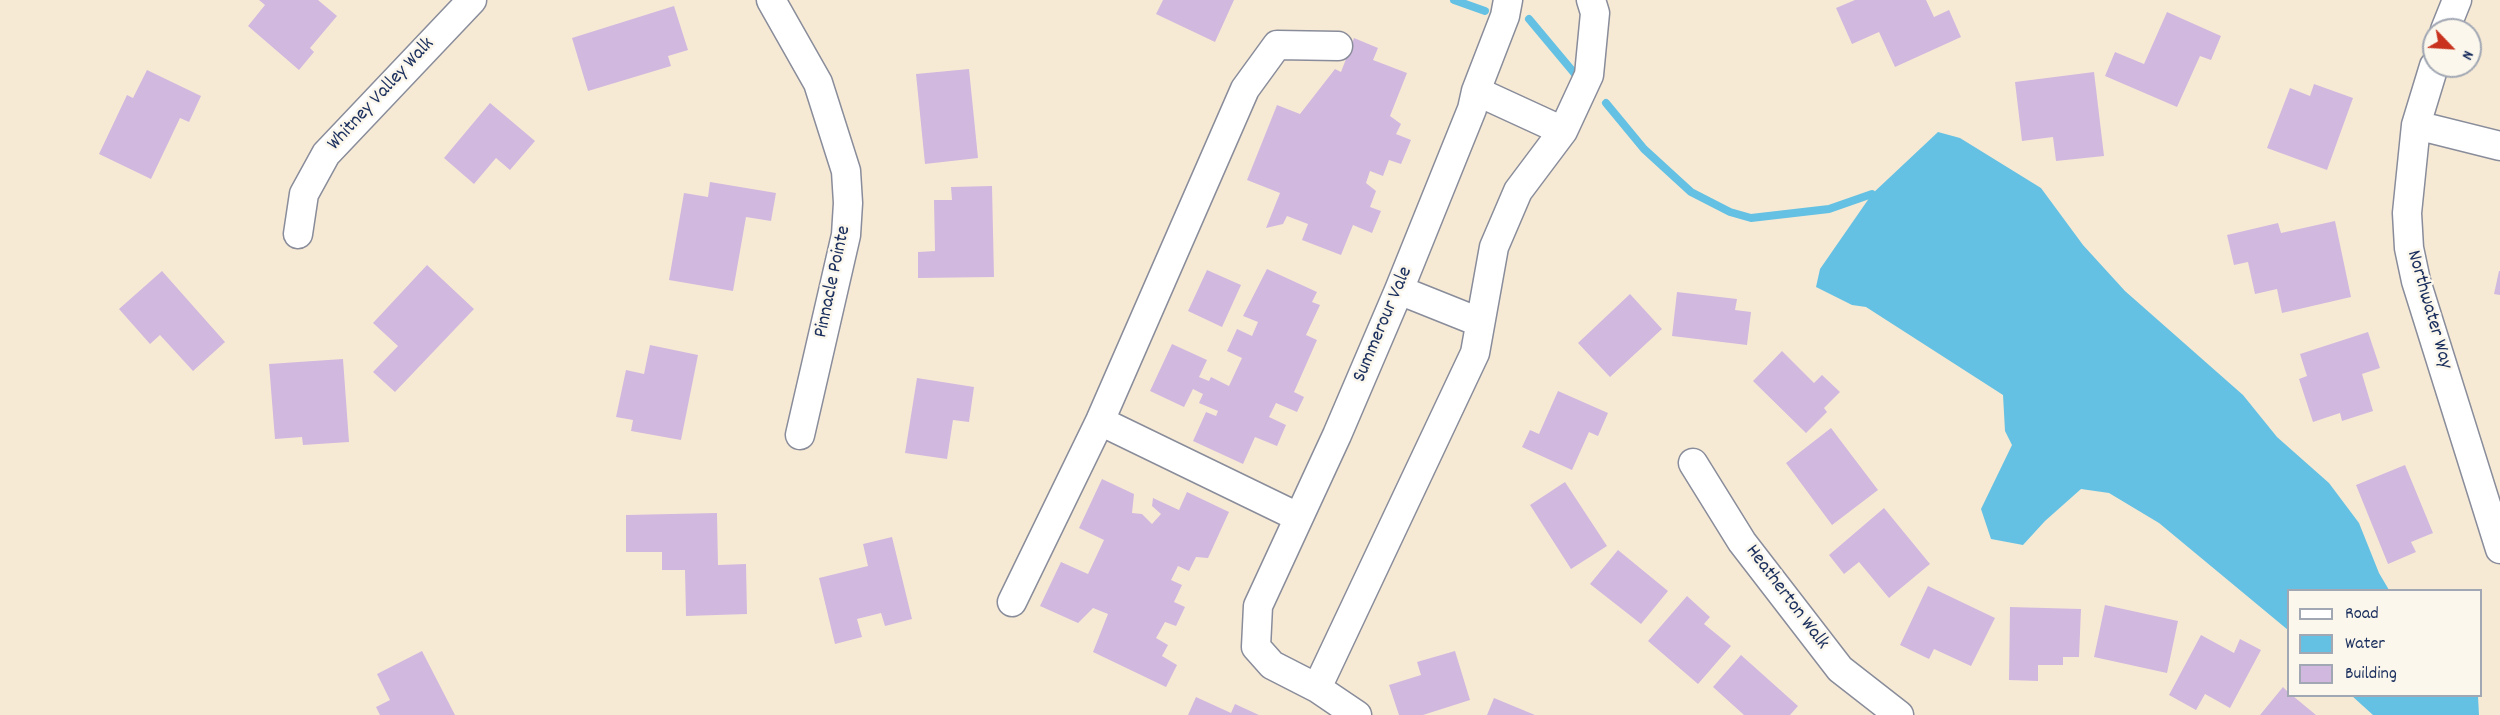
<!DOCTYPE html>
<style>
body{margin:0}
#map{position:relative;width:2500px;height:715px;overflow:hidden;background:#f7ead5;font-family:Dekko,sans-serif}
canvas{display:block}
.legend{position:absolute;left:2287px;top:589px;width:195px;height:108px;box-sizing:border-box;background:#fbf7ec;border:2px solid #a1a7b3;margin:0;padding:8px 10px;list-style:none;font-size:18px;color:#1b2f5e}
.legend li{display:flex;align-items:center;gap:12px;height:30px}
.legend b{width:30px;border:2px solid #a1a7b3}
.north{position:absolute;left:2422px;top:18px;width:60px;height:60px;box-sizing:border-box;background:#fbf7ec;border:2px solid #a1a7b3;border-radius:50%;rotate:115deg;font-size:16px;font-weight:700;line-height:24px;text-align:center;color:#1b2f5e}
.north::after{content:'';display:block;margin:auto;width:21px;height:27px;background:#c8321e;clip-path:polygon(50% 0,100% 100%,50% 72%,0 100%)}
</style>
<div id="map">
<canvas width="2500" height="715"></canvas>
<ul class="legend">
<li><b style="height:8px;background:#fff"></b>Road</li>
<li><b style="height:16px;background:#65c1e3"></b>Water</li>
<li><b style="height:16px;background:#d1b8df"></b>Building</li>
</ul>
<div class="north">N</div>
</div>
<script>
const ctx = document.querySelector('canvas').getContext('2d');
ctx.lineJoin = 'round';
function fill(path, color) { ctx.fillStyle = color; ctx.fill(path, 'evenodd'); }
const toPath = rows => new Path2D(rows.map(r => 'M' + r).join(''));
function stroke(path, color, width, dash) { ctx.strokeStyle = color; ctx.lineWidth = width; ctx.lineCap = dash ? 'butt' : 'round'; ctx.setLineDash(dash || []); ctx.stroke(path); }
function label(font, color, halo, rows, align = 'center') {
  ctx.font = font + ' Dekko,sans-serif'; ctx.lineWidth = 5; ctx.setLineDash([]); ctx.textBaseline = 'middle'; ctx.strokeStyle = halo; ctx.fillStyle = color; for (const [text, x, y, turn = 0] of rows) {
    ctx.save(); ctx.translate(x, y); ctx.rotate((+turn || 0) * Math.PI / 180); ctx.textAlign = isNaN(turn) ? turn : align; if (halo) ctx.strokeText(text, 0, 0); ctx.fillText(text, 0, 0); ctx.restore();
  }
}
fill(toPath([
 [1938,132,1960,138,2041,188,2083,245,2125,291,2243,395,2277,437,2329,483,2359,523,2379,573,2389,590,2288,590,2288,630,2159,523,2109,493,2081,489,2045,521,2023,545,1991,539,1981,509,2012,445,2005,431,2003,395,1866,307,1852,305,1816,287,1820,269,1872,194],
 [2352,696,2478,696,2479,715,2373,715]
]), '#65c1e3');
stroke(toPath([
 [1454,0,1485,11],
 [1529,19,1575,74],
 [1606,103,1644,149,1691,192,1730,212,1751,218,1829,209,1872,194]
]), '#65c1e3', 8);
fill(toPath([
 [259,0,318,0,337,16,310,48,314,52,299,70,248,26,265,5],
 [1163,0,1234,0,1215,42,1156,14],
 [1855,0,1926,0,1934,17,1949,10,1961,37,1895,67,1879,32,1852,44,1836,8],
 [674,6,688,50,668,56,671,66,588,91,572,38],
 [2167,12,2221,36,2211,60,2200,56,2177,107,2105,76,2115,52,2144,64],
 [1354,38,1378,48,1373,60,1407,73,1390,116,1401,124,1396,134,1411,140,1401,164,1389,160,1383,176,1370,171,1366,183,1376,191,1370,207,1381,211,1372,233,1353,225,1341,255,1302,240,1308,224,1287,216,1283,224,1266,228,1280,193,1247,180,1277,105,1300,114,1335,69,1341,72],
 [969,69,978,158,925,164,916,74],
 [147,70,201,96,189,122,180,118,151,179,99,154,127,95,133,98],
 [2094,72,2104,156,2056,161,2053,137,2022,141,2015,82],
 [2314,84,2353,98,2327,170,2267,148,2290,88,2310,96],
 [490,103,535,141,510,170,496,158,474,184,444,158],
 [710,182,776,193,771,221,746,217,733,291,669,280,684,193,708,197],
 [992,186,994,277,918,278,918,252,935,251,934,200,952,200,951,187],
 [2335,221,2351,297,2282,313,2277,289,2255,294,2248,262,2234,265,2227,235,2278,223,2281,233],
 [427,265,474,309,395,392,373,372,398,346,373,323],
 [1267,269,1317,292,1312,302,1320,305,1306,335,1317,340,1294,392,1304,397,1297,412,1276,403,1269,417,1286,425,1277,446,1255,437,1243,464,1193,441,1206,412,1216,416,1218,411,1199,403,1203,394,1193,389,1184,407,1150,391,1172,344,1207,360,1199,377,1209,381,1211,377,1229,386,1242,358,1227,351,1237,329,1252,336,1258,322,1243,316],
 [1207,270,1241,285,1222,327,1188,311],
 [162,271,225,342,193,371,160,335,150,344,119,309],
 [2499,271,2500,271,2500,295,2494,294],
 [1677,292,1737,299,1735,310,1751,312,1747,345,1672,336],
 [1630,294,1662,329,1610,377,1578,343],
 [2368,332,2380,368,2362,374,2373,411,2342,421,2340,413,2313,422,2299,379,2307,376,2300,354],
 [650,345,698,355,681,440,631,431,633,420,616,417,626,370,644,374],
 [1782,351,1814,383,1822,375,1840,392,1824,408,1827,412,1806,433,1753,381],
 [343,359,349,442,303,445,302,437,275,439,269,364],
 [917,378,974,387,969,422,953,420,947,459,905,453],
 [1558,391,1608,413,1598,436,1589,432,1572,470,1522,447,1530,430,1539,434],
 [1831,428,1878,490,1832,525,1786,463],
 [2405,465,2433,533,2411,542,2416,552,2388,564,2356,485],
 [1102,479,1134,494,1132,513,1142,514,1152,524,1161,514,1152,506,1153,498,1179,510,1187,492,1229,512,1208,558,1196,557,1189,571,1178,566,1171,580,1182,585,1174,602,1185,607,1176,626,1165,622,1156,638,1168,645,1162,656,1177,665,1166,687,1093,652,1108,614,1093,608,1078,623,1040,606,1061,562,1088,574,1104,540,1079,528],
 [1565,482,1607,546,1571,569,1530,505],
 [1884,508,1930,564,1889,598,1859,562,1844,574,1829,555],
 [717,513,718,565,746,564,747,614,686,616,685,570,662,570,662,552,626,552,626,515],
 [892,537,912,619,885,626,881,613,857,619,862,637,835,644,819,578,868,566,863,544],
 [1618,550,1668,591,1641,624,1590,584],
 [1928,586,1995,618,1971,666,1934,649,1929,659,1900,645],
 [1687,596,1710,617,1704,624,1731,646,1698,684,1648,641],
 [2105,605,2178,621,2167,673,2094,657],
 [2010,607,2081,609,2079,657,2063,657,2063,665,2038,665,2038,681,2009,680],
 [2201,635,2234,653,2240,639,2261,650,2230,708,2205,694,2196,710,2169,695],
 [422,651,455,715,380,715,376,707,390,700,377,674],
 [1455,651,1470,700,1423,715,1399,715,1389,685,1421,675,1417,662],
 [1741,655,1798,706,1790,715,1744,715,1713,687],
 [2283,687,2288,692,2288,696,2293,696,2316,715,2260,715],
 [1196,697,1231,713,1235,704,1259,715,1188,715],
 [1494,698,1535,715,1487,715]
]), '#d1b8df');
const street = toPath([
 [771,0,818,83,846,171,848,203,846,235,800,435],
 [2445,30,2457,0],
 [2434,66,2416,125,2407,213,2409,248,2416,281,2500,549],
 [1476,91,1563,131],
 [2416,125,2500,146],
 [298,234,304,194,326,154,472,0],
 [1399,290,1479,322],
 [1100,421,1245,89,1277,45,1338,46],
 [1693,463,1742,542,1840,669,1899,715],
 [1012,602,1100,421,1298,517],
 [1317,688,1475,353,1494,247,1518,191,1563,131,1589,75,1595,13,1591,0],
 [1357,715,1317,688,1272,665,1256,647,1258,606,1337,435,1399,290,1472,109,1476,91,1505,16,1508,0]
]);
stroke(street, '#898c9a', 31);
stroke(street, '#fff', 28);
label('20px', '#1b2f5e', '#fbf7ec', [
 ["Whitney Valley Walk",382,95,-47],
 ["Pinnacle Pointe",834,282,-78],
 ["Northwater Way",2428,310,74],
 ["Summerour Vale",1384,325,-67],
 ["Heatherton Walk",1786,598,53]
]);
</script>
